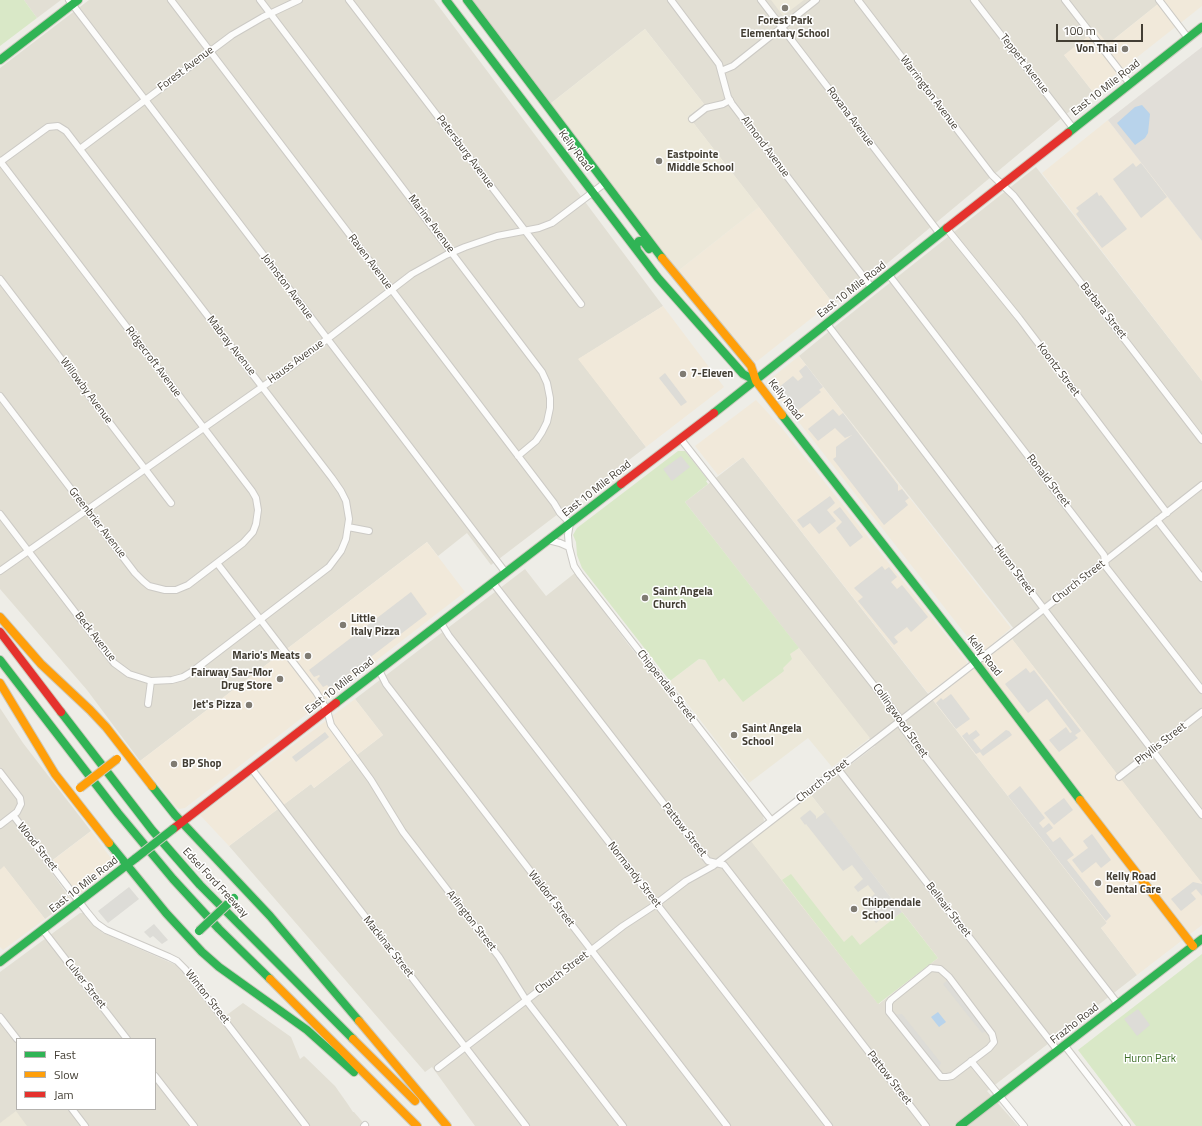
<!DOCTYPE html>
<style>
body{margin:0}
#map{position:relative;width:1202px;height:1126px;overflow:hidden;background:#eeede7;font-family:"Titillium Web",sans-serif}
canvas{display:block}
.legend{position:absolute;left:16px;top:1038px;width:140px;height:72px;box-sizing:border-box;background:#fff;border:1px solid #b4b2ae;margin:0;padding:5px 7px;list-style:none;font-size:12px;color:#433e34}
.legend li{display:flex;align-items:center;gap:8px;height:20px}
.legend b{width:20px;border:1px solid #b4b2ae}
.scale{position:absolute;left:1056px;top:24px;width:87px;height:18px;box-sizing:border-box;border:2px solid #433e34;border-top:0;padding-left:5px;font-size:12px;line-height:14px;white-space:nowrap;color:#433e34;-webkit-text-stroke:3px #fff;paint-order:stroke}
</style>
<div id="map">
<canvas width="1202" height="1126"></canvas>
<ul class="legend">
<li><b style="height:5px;background:#30b455"></b>Fast</li>
<li><b style="height:5px;background:#ff9f0a"></b>Slow</li>
<li><b style="height:5px;background:#e5322d"></b>Jam</li>
</ul>
<div class="scale">100 m</div>
</div>
<script>
const ctx = document.querySelector('canvas').getContext('2d');
ctx.lineJoin = 'round';
function fill(path, color) { ctx.fillStyle = color; ctx.fill(path, 'evenodd'); }
const toPath = rows => new Path2D(rows.map(r => 'M' + r).join(''));
function stroke(path, color, width, dash) { ctx.strokeStyle = color; ctx.lineWidth = width; ctx.lineCap = dash ? 'butt' : 'round'; ctx.setLineDash(dash || []); ctx.stroke(path); }
function label(font, color, halo, rows, align = 'center') {
  ctx.font = font + ' "Titillium Web",sans-serif'; ctx.lineWidth = 3; ctx.setLineDash([]); ctx.textBaseline = 'middle'; ctx.strokeStyle = halo; ctx.fillStyle = color; for (const [text, x, y, turn = 0] of rows) {
    ctx.save(); ctx.translate(x, y); ctx.rotate((+turn || 0) * Math.PI / 180); ctx.textAlign = isNaN(turn) ? turn : align; if (halo) ctx.strokeText(text, 0, 0); ctx.fillText(text, 0, 0); ctx.restore();
  }
}
fill(toPath([
 [24,0,61,0,37,18],
 [89,0,434,0,663,306,579,359,646,447,491,565,467,533,438,556,427,542,140,761,87,690,0,589,0,68],
 [471,0,1163,0,1108,44,1064,55,1093,92,842,301,832,302,688,116,704,104,645,29,550,104,486,18],
 [1036,167,1202,381,1202,884,1012,639,1018,634,799,356,843,320],
 [743,457,1107,923,1101,928,1137,975,987,1091,1018,1126,475,1126,432,1067,425,1072,229,846,311,784,314,788,383,735,355,699,525,569,546,596,575,573,628,644,763,815,764,821,747,835,879,1004,938,958,811,795,875,746,685,502],
 [0,708,23,743,91,831,46,865,70,898,69,901,45,919,4,867,0,870],
 [80,913,83,913,93,925,103,933,176,965,182,971,220,1020,243,1003,291,1037,300,1059,304,1056,335,1086,347,1103,353,1112,354,1112,366,1126,0,1126,0,972],
 [17,1039,155,1039,155,1109,17,1109]
]), '#e2dfd4');
fill(toPath([
 [1163,0,1202,0,1202,6,1093,92,1064,55,1096,30,1108,44],
 [1108,120,1202,241,1202,381,1042,173],
 [759,207,832,302,756,362,746,355,678,271],
 [663,306,724,387,646,447,578,359],
 [799,356,1011,628,981,654,772,388,769,380],
 [756,400,781,427,967,662,966,666,928,693,743,457,718,475,695,446],
 [427,542,465,592,185,808,179,809,176,807,140,761],
 [1012,639,1202,883,1202,925,1137,975,1101,928,1107,923,933,700],
 [355,699,383,735,314,788,311,784,229,846,200,815],
 [91,831,110,857,113,859,113,866,109,871,82,892,78,893,75,891,53,860],
 [4,866,45,919,3,950,0,947,0,870]
]), '#f1e9da');
fill(toPath([
 [1202,47,1202,241,1108,120]
]), '#e1ded8');
fill(toPath([
 [771,0,804,0,783,16],
 [645,29,704,104,688,116,759,207,678,271,550,104],
 [799,648,870,738,832,767,808,738,749,783,670,681,699,659,705,660,720,681,723,678,784,671,782,668,789,654],
 [811,795,938,958,878,1004,750,840],
 [16,1111,27,1126,0,1126,0,1123]
]), '#ece8d9');
fill(toPath([
 [0,0,24,0,37,18,0,46],
 [678,451,685,451,708,480,706,481,708,484,685,502,799,648,790,654,792,659,783,668,784,671,743,702,724,678,719,682,705,660,699,659,670,681,582,568,577,555,576,542,573,535,577,528],
 [791,874,844,942,852,935,860,945,902,912,938,958,878,1004,782,880],
 [1202,954,1202,1126,1136,1126,1078,1050]
]), '#d9e8c7');
fill(toPath([
 [1133,163,1136,167,1141,163,1167,197,1141,218,1113,179],
 [1097,192,1099,196,1101,195,1127,229,1102,248,1076,214,1079,211,1076,208],
 [806,365,823,387,819,390,821,392,796,412,778,388,793,376,798,381,803,377,799,371],
 [665,373,687,402,681,406,659,378],
 [833,409,839,416,843,413,898,485,898,491,902,489,909,498,905,501,908,505,884,525,833,459,836,457,836,447,852,435,845,438,835,428,818,441,808,429],
 [681,456,690,467,672,481,663,469],
 [830,496,835,503,827,510,836,521,819,534,810,523,803,528,797,520],
 [840,507,863,537,850,547,836,528,842,522,833,512],
 [882,566,885,570,889,567,897,577,891,582,897,589,902,585,928,617,911,632,907,627,894,637,898,642,894,645,858,601,863,597,854,588],
 [411,592,427,614,330,688,327,685,323,687,317,679,320,676,319,675,314,677,309,670],
 [1026,668,1030,673,1034,670,1081,731,1075,735,1078,738,1059,752,1049,740,1066,727,1070,733,1072,732,1047,699,1028,713,1005,684],
 [951,694,970,719,956,729,936,703,941,698,943,700],
 [976,730,980,735,973,740,981,750,1006,730,1009,731,1012,735,983,756,980,752,976,754,962,736,967,732,969,735],
 [325,732,329,737,296,762,292,757],
 [1020,786,1045,818,1039,823,1043,828,1049,823,1053,828,1046,833,1053,842,1060,837,1074,855,1067,860,1111,916,1106,921,1008,796],
 [1064,798,1073,810,1054,825,1044,813],
 [810,810,816,816,816,819,825,812,902,912,894,918,889,912,876,923,861,905,875,894,868,885,858,892,854,887,863,879,852,865,843,871,806,824,805,825,800,818],
 [1092,834,1111,860,1101,868,1096,862,1082,873,1072,860,1088,848,1083,841],
 [1193,882,1202,884,1202,896,1196,889,1191,893,1196,899,1181,911,1171,899],
 [129,887,139,899,108,923,98,911],
 [154,924,168,940,162,944,153,936,150,938,144,932],
 [950,978,989,1030,982,1033,943,984],
 [1138,1009,1150,1025,1137,1036,1124,1019],
 [902,1014,941,1063,937,1071,892,1015]
]), '#dddcd7');
fill(toPath([
 [1142,105,1150,114,1148,133,1145,138,1135,145,1117,123,1135,107],
 [938,1012,946,1022,939,1027,931,1017]
]), '#b8d3eb');
const street = toPath([
 [69,0,506,573],
 [171,0,554,503,560,513,570,523,568,535,569,547,560,543,548,540],
 [260,0,542,372,547,383,550,398,550,408,547,422,542,432,536,441,518,456],
 [349,0,581,304],
 [671,0,719,64,728,97,732,104,872,288],
 [761,0,940,234],
 [858,0,992,175,1014,196,1202,440],
 [974,0,1073,128],
 [1065,0,1130,84],
 [1159,0,1188,38],
 [721,71,733,66,816,0],
 [692,119,706,108,723,104,730,100],
 [80,149,232,35,263,17,299,0],
 [0,161,252,491,256,498,258,510,256,524,253,532,243,543,188,585,176,590,165,590,149,586,143,581,135,573,0,396],
 [0,162,48,127,58,126,66,131,332,478,341,491,346,501,349,519,346,539,341,551,329,567,193,671,183,677,172,680,151,681,129,674,114,663,0,514],
 [947,229,1019,318,1167,513],
 [889,275,1104,555,1106,567,1202,690],
 [0,279,171,503],
 [827,324,1044,609,1202,815],
 [680,438,898,716,902,727,1118,1004],
 [1157,520,1202,578],
 [348,527,369,531],
 [569,547,574,566,580,575,771,820],
 [217,563,316,692,327,710,331,725,371,780,403,832,499,957,526,1000,623,1126],
 [0,571,292,366,412,274,446,255,465,247,497,236,539,228,552,223,605,183],
 [493,583,708,861,724,865,926,1126],
 [441,623,449,636,829,1126],
 [379,670,386,684,727,1126],
 [148,704,151,681],
 [251,768,526,1126],
 [838,769,1058,1051],
 [0,772,20,798,21,804,17,812,0,825],
 [1119,777,1202,712],
 [13,815,87,912,96,923,106,930,169,957,177,961,185,969,306,1126],
 [43,930,127,1039],
 [931,968,940,969,949,977,992,1034,994,1042,989,1048,952,1076,947,1077,941,1077,889,1012,889,1003,891,1000,931,968],
 [0,1017,17,1039],
 [1065,1046,1127,1126],
 [971,1061,1024,1126],
 [438,1068,623,926,652,907,686,881,713,866,1012,634,1202,485],
 [155,1076,194,1126],
 [72,1109,85,1126],
 [364,1126,365,1125]
]);
const fast = toPath([
 [446,0,658,278,743,374,756,381],
 [467,0,662,258],
 [0,60,78,0],
 [1068,133,1202,27],
 [637,250,636,245,639,241,643,241,649,249],
 [714,413,947,228],
 [782,415,976,663,1080,800],
 [0,660,118,813,173,879,219,929,270,979],
 [336,703,621,484],
 [61,712,152,830,200,885,353,1039],
 [152,786,175,815,270,916,359,1021],
 [109,843,166,913,202,952,219,967,307,1030,354,1072],
 [0,962,136,858],
 [960,1126,1202,939]
]);
const slow = toPath([
 [662,258,751,366,756,381,782,415],
 [0,617,41,664,90,710,106,727,152,786],
 [0,683,55,774,109,843],
 [1080,800,1193,946],
 [270,979,417,1126],
 [359,1021,447,1126],
 [353,1039,415,1101]
]);
const jam = toPath([
 [947,228,1068,133],
 [621,484,714,413],
 [0,632,61,712],
 [173,829,336,703]
]);
stroke(street, '#cccac5', 8);
stroke(fast, '#cdcabe', 10);
stroke(slow, '#cdcabe', 10);
stroke(jam, '#cdcabe', 10);
stroke(street, '#fcfcfb', 6);
stroke(fast, '#30b455', 8);
stroke(slow, '#ff9f0a', 8);
stroke(jam, '#e5322d', 8);
const fastBridge = toPath([
 [136,858,173,829],
 [199,931,234,898]
]);
const slowBridge = toPath([
 [80,788,117,759]
]);
stroke(fastBridge, '#cdcabe', 10, []);
stroke(slowBridge, '#cdcabe', 10, []);
stroke(fastBridge, '#30b455', 8);
stroke(slowBridge, '#ff9f0a', 8);
for (const [x, y, r, color] of [
 [785,8,4,"#7f7b73"],
 [1125,49,4,"#7f7b73"],
 [659,161,4,"#7f7b73"],
 [683,374,4,"#7f7b73"],
 [645,598,4,"#7f7b73"],
 [343,625,4,"#7f7b73"],
 [308,656,4,"#7f7b73"],
 [280,679,4,"#7f7b73"],
 [249,705,4,"#7f7b73"],
 [734,735,4,"#7f7b73"],
 [174,764,4,"#7f7b73"],
 [1098,883,4,"#7f7b73"],
 [854,909,4,"#7f7b73"]
]) { const dot = new Path2D(); dot.arc(x, y, r, 0, 2 * Math.PI); ctx.fillStyle = color; ctx.fill(dot); stroke(dot, '#fff', 1.5); }
label('bold 11px', '#433e34', '#fff', [
 ["Forest Park",785,21,"center"],
 ["Elementary School",785,34,"center"],
 ["Von Thai",1117,49,"right"],
 ["Eastpointe",667,155],
 ["Middle School",667,168],
 ["7-Eleven",691,374],
 ["Saint Angela",653,592],
 ["Church",653,605],
 ["Little",351,619],
 ["Italy Pizza",351,632],
 ["Mario's Meats",300,656,"right"],
 ["Fairway Sav-Mor",272,673,"right"],
 ["Drug Store",272,686,"right"],
 ["Jet's Pizza",241,705,"right"],
 ["Saint Angela",742,729],
 ["School",742,742],
 ["BP Shop",182,764],
 ["Kelly Road",1106,877],
 ["Dental Care",1106,890],
 ["Chippendale",862,903],
 ["School",862,916]
], 'left');
label('11px', '#433e34', '#fff', [
 ["Teppert Avenue",1024,64,52],
 ["Forest Avenue",186,69,-37],
 ["East 10 Mile Road",1106,88,-38],
 ["Warrington Avenue",929,93,53],
 ["Roxana Avenue",850,117,53],
 ["Almond Avenue",765,147,53],
 ["Kelly Road",575,151,53],
 ["Petersburg Avenue",465,152,53],
 ["Marine Avenue",431,224,53],
 ["Raven Avenue",370,262,53],
 ["Johnston Avenue",287,287,53],
 ["East 10 Mile Road",852,290,-38],
 ["Barbara Street",1103,311,52],
 ["Mabray Avenue",231,346,52],
 ["Ridgecroft Avenue",153,362,53],
 ["Hauss Avenue",296,362,-36],
 ["Koontz Street",1058,370,53],
 ["Willowby Avenue",86,391,53],
 ["Kelly Road",785,400,52],
 ["Ronald Street",1048,481,52],
 ["East 10 Mile Road",597,489,-38],
 ["Greenbrier Avenue",97,523,52],
 ["Huron Street",1014,570,53],
 ["Church Street",1079,582,-38],
 ["Beck Avenue",95,637,52],
 ["Kelly Road",984,656,52],
 ["East 10 Mile Road",340,686,-38],
 ["Chippendale Street",666,686,52],
 ["Collingwood Street",900,721,55],
 ["Phyllis Street",1161,744,-38],
 ["Church Street",823,781,-38],
 ["Pattow Street",684,830,52],
 ["Wood Street",37,847,52],
 ["Normandy Street",634,875,52],
 ["Edsel Ford Freeway",215,883,47],
 ["East 10 Mile Road",84,885,-38],
 ["Waldorf Street",551,899,52],
 ["Belleair Street",948,910,52],
 ["Arlington Street",471,921,52],
 ["Mackinac Street",388,947,52],
 ["Church Street",562,973,-37],
 ["Culver Street",85,984,52],
 ["Winton Street",207,997,52],
 ["Frazho Road",1075,1024,-38],
 ["Pattow Street",889,1078,52]
]);
label('11px', '#40712a', '#fff', [
 ["Huron Park",1150,1059]
]);
</script>
